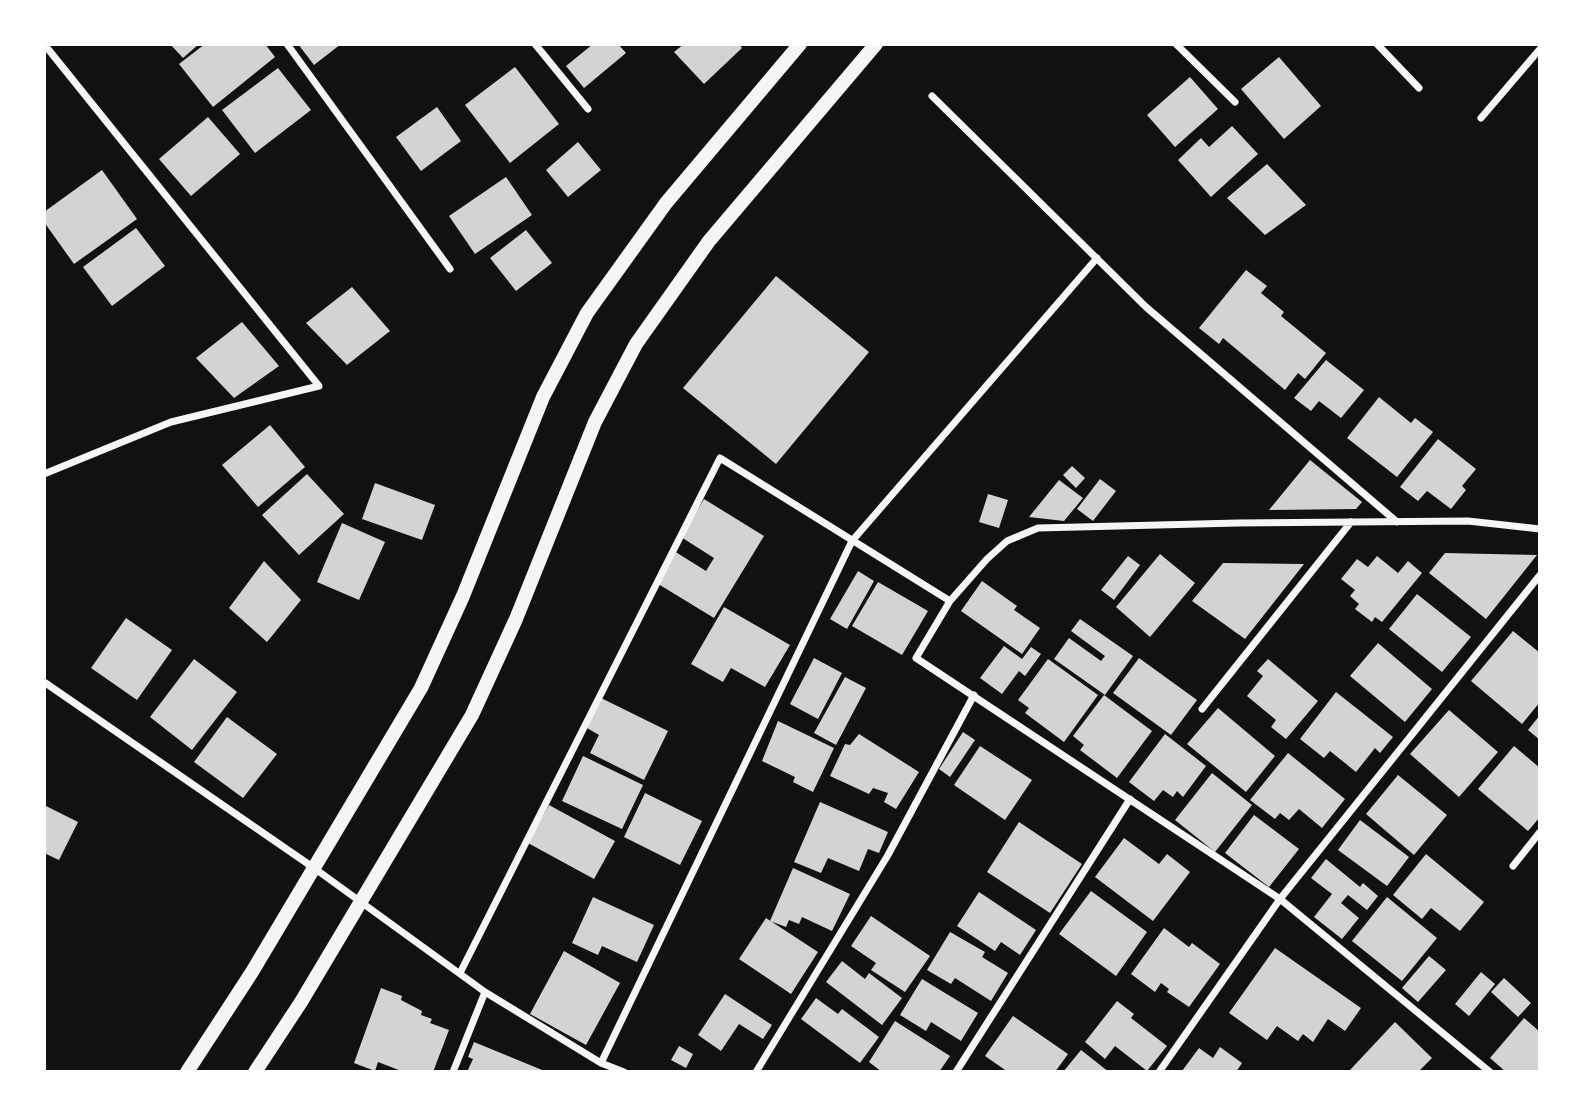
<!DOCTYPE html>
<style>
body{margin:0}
#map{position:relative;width:1584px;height:1116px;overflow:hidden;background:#111;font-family:Quicksand,sans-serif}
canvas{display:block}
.frame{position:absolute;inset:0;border:46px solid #fff;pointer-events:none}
</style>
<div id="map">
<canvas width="1584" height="1116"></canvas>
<div class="frame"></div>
</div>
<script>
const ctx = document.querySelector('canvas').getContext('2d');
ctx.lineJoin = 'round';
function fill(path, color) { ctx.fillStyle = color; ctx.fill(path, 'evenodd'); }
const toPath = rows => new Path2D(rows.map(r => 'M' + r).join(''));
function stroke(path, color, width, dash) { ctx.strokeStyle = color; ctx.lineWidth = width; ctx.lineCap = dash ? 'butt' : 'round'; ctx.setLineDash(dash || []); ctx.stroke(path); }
fill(toPath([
 [170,44,199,44,183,58],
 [205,44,265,44,275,57,213,107,179,64],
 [298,44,341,44,314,65],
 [593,44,618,44,626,53,584,88,566,66],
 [684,44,739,44,742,48,704,84,674,52],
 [1279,57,1321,106,1284,139,1241,89],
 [515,67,559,124,510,163,465,105],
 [278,68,311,110,255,153,222,110],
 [1190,77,1218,109,1175,147,1147,115],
 [437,107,461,141,421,171,396,137],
 [208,117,240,154,191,196,159,159],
 [1232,126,1258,154,1211,197,1178,160,1201,138,1209,147],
 [578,142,601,170,568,197,546,170],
 [1267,164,1306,205,1265,235,1227,198],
 [102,170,137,219,74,264,44,222,44,212],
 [506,177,532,215,475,254,449,216],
 [136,228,165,266,112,306,83,267],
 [526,230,552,263,516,291,490,258],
 [1246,270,1267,286,1261,293,1284,312,1281,316,1326,353,1305,379,1298,373,1285,390,1223,338,1219,344,1199,328],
 [776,276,869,352,776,464,683,388],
 [352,287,390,331,347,365,306,323],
 [242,322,279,366,234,398,196,358],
 [1326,360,1364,390,1341,418,1319,401,1311,411,1294,398],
 [1379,397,1411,423,1415,418,1433,432,1397,477,1347,438],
 [270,425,305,467,258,507,222,465],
 [1438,439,1476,469,1462,486,1466,490,1451,509,1427,491,1418,501,1400,487],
 [1310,460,1362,502,1356,509,1269,510],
 [1072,466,1085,478,1076,488,1063,475],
 [307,474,344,514,299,555,262,515],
 [1100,479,1116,491,1093,521,1077,509],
 [1059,480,1083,498,1064,521,1029,517],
 [375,483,435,505,422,540,362,519],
 [988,494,1008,500,999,528,979,522],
 [704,499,764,536,714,618,655,582,674,551,706,571,714,558,681,537],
 [342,523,385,542,359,600,317,582],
 [1445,553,1537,555,1486,619,1429,573],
 [1160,554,1195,583,1150,637,1116,607],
 [1128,556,1140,565,1114,600,1101,590],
 [1377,556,1398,573,1408,561,1422,573,1382,622,1375,617,1372,622,1355,609,1359,604,1350,596,1355,590,1341,579,1357,559,1368,567],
 [264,561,301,600,267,642,229,608],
 [1223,563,1304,564,1245,639,1192,601],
 [858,571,874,581,847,629,830,619],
 [982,581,1017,606,1014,610,1040,628,1022,654,961,611],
 [878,582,928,611,902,655,852,626],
 [1417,594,1471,637,1442,672,1389,629],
 [724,607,790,645,765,687,731,668,723,682,691,664],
 [126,618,172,650,137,700,91,668],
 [1080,619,1133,656,1105,695,1054,659,1069,638,1101,661,1105,656,1071,631],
 [1513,631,1540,653,1540,702,1522,724,1471,681],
 [1378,643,1432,689,1405,722,1350,676],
 [1004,646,1022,659,1031,647,1041,654,1025,676,1019,671,1002,694,980,678],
 [814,658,842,673,818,719,790,704],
 [1139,658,1197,700,1171,735,1113,693],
 [194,659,237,692,192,750,150,717],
 [1048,659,1098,695,1064,742,1025,713,1029,708,1018,700],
 [1268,659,1318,701,1286,739,1271,727,1276,720,1247,696,1263,676,1257,671],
 [845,677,866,688,836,745,814,733],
 [1336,692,1393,737,1380,753,1375,748,1356,772,1330,751,1324,758,1300,739],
 [1104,695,1152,731,1117,778,1080,750,1084,745,1073,736],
 [601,698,668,731,644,780,590,753,599,735,587,728],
 [1218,708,1275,756,1246,792,1187,744],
 [1449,710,1498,752,1459,797,1410,754],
 [1540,715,1540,740,1528,730],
 [227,717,277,754,243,798,194,762],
 [778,721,834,748,813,792,793,782,795,777,762,761],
 [963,732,975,740,950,777,939,769],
 [859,734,919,772,896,809,884,802,888,793,873,788,869,794,830,776,845,744,850,745],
 [1165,734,1206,766,1183,797,1177,791,1173,797,1163,790,1154,801,1129,782],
 [980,746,1032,780,1005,820,954,785],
 [1514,746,1540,768,1538,774,1540,776,1540,817,1528,831,1478,789],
 [1288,753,1345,799,1322,828,1299,809,1289,820,1280,813,1275,819,1250,800],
 [583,756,643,785,622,829,562,801],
 [1212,773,1252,805,1215,852,1175,820],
 [1398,775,1447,815,1414,855,1366,814],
 [645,793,702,821,680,865,624,837],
 [820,802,888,832,879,853,868,849,859,871,828,858,821,873,794,862],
 [44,805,78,822,59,860,44,853],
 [549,805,615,841,594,879,528,843],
 [1254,815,1299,849,1269,887,1225,853],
 [1360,820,1409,857,1387,886,1338,850],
 [1019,822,1082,864,1050,913,987,872],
 [1124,838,1159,864,1167,854,1190,872,1153,921,1095,877],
 [1426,854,1484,902,1460,931,1431,908,1422,919,1393,895],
 [1326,859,1360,887,1363,883,1378,896,1367,910,1348,895,1341,903,1359,918,1342,939,1314,917,1332,894,1311,878],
 [793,868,850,894,832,931,802,917,799,924,789,920,786,927,770,921],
 [1091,891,1147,932,1116,976,1059,934],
 [979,892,1036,930,1020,955,1001,942,995,951,957,926],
 [593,897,654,925,637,962,602,946,598,955,572,943],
 [1387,897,1437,938,1402,981,1352,941],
 [871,916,930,956,905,992,871,970,876,963,851,946],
 [766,918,818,952,791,994,739,959],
 [1164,928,1189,947,1192,943,1220,964,1189,1007,1167,992,1169,989,1161,983,1155,992,1131,974],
 [950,932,985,952,982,957,1008,973,991,1001,955,978,951,984,927,970],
 [1275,948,1361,1008,1345,1031,1328,1019,1313,1042,1303,1034,1298,1041,1277,1026,1267,1040,1229,1013],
 [564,951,620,983,586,1045,530,1014],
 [1429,956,1446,970,1418,1002,1402,988],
 [842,961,865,979,869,973,902,998,882,1025,826,982],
 [1481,972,1495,984,1469,1016,1455,1004],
 [1504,978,1531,1003,1518,1017,1491,992],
 [922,979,978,1013,961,1041,931,1022,926,1031,900,1015],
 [381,988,402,996,401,1000,422,1011,421,1015,432,1019,430,1023,449,1030,433,1072,404,1072,378,1062,375,1071,354,1063],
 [725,994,772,1025,763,1039,739,1024,721,1051,698,1035],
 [816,998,838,1014,842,1009,879,1037,860,1063,801,1019],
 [1117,1001,1134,1014,1131,1018,1167,1046,1147,1071,1115,1046,1105,1059,1085,1042],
 [1013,1016,1068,1054,1055,1072,1008,1072,985,1056],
 [1524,1018,1540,1032,1540,1072,1506,1072,1490,1058],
 [895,1021,950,1056,939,1072,882,1072,869,1062],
 [1395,1022,1432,1058,1418,1072,1353,1072,1350,1070],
 [474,1042,547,1072,467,1072,473,1059,468,1057],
 [679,1046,693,1054,686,1068,671,1060],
 [1220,1047,1242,1063,1236,1072,1182,1071,1199,1048,1213,1058],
 [1081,1050,1109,1072,1063,1072]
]), '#d3d3d3');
stroke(toPath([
 [287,44,450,269],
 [535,44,588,109],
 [1176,44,1235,102],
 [1377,44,1419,88],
 [932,96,1146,307,1397,522],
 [1481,118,1540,49],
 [44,474,171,422,319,386,44,44],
 [44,682,314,868,485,992,601,1063,624,1072],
 [1202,709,1351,522],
 [1513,866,1540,832],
 [460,973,720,458,950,601],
 [601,1063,852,541,1097,258],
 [453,1072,485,992],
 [756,1072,888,855,974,695],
 [956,1072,1130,799],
 [1159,1072,1280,899,1540,575],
 [1490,1072,1280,899,916,658,950,601,987,559,1007,541,1038,528,1238,523,1468,521,1540,529]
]), '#f5f5f5', 7);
stroke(toPath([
 [187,1072,252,972,421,688,463,596,543,397,587,313,666,203,800,44],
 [255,1072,301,1002,472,715,516,619,595,422,636,344,709,241,876,44]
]), '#f5f5f5', 14);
</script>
